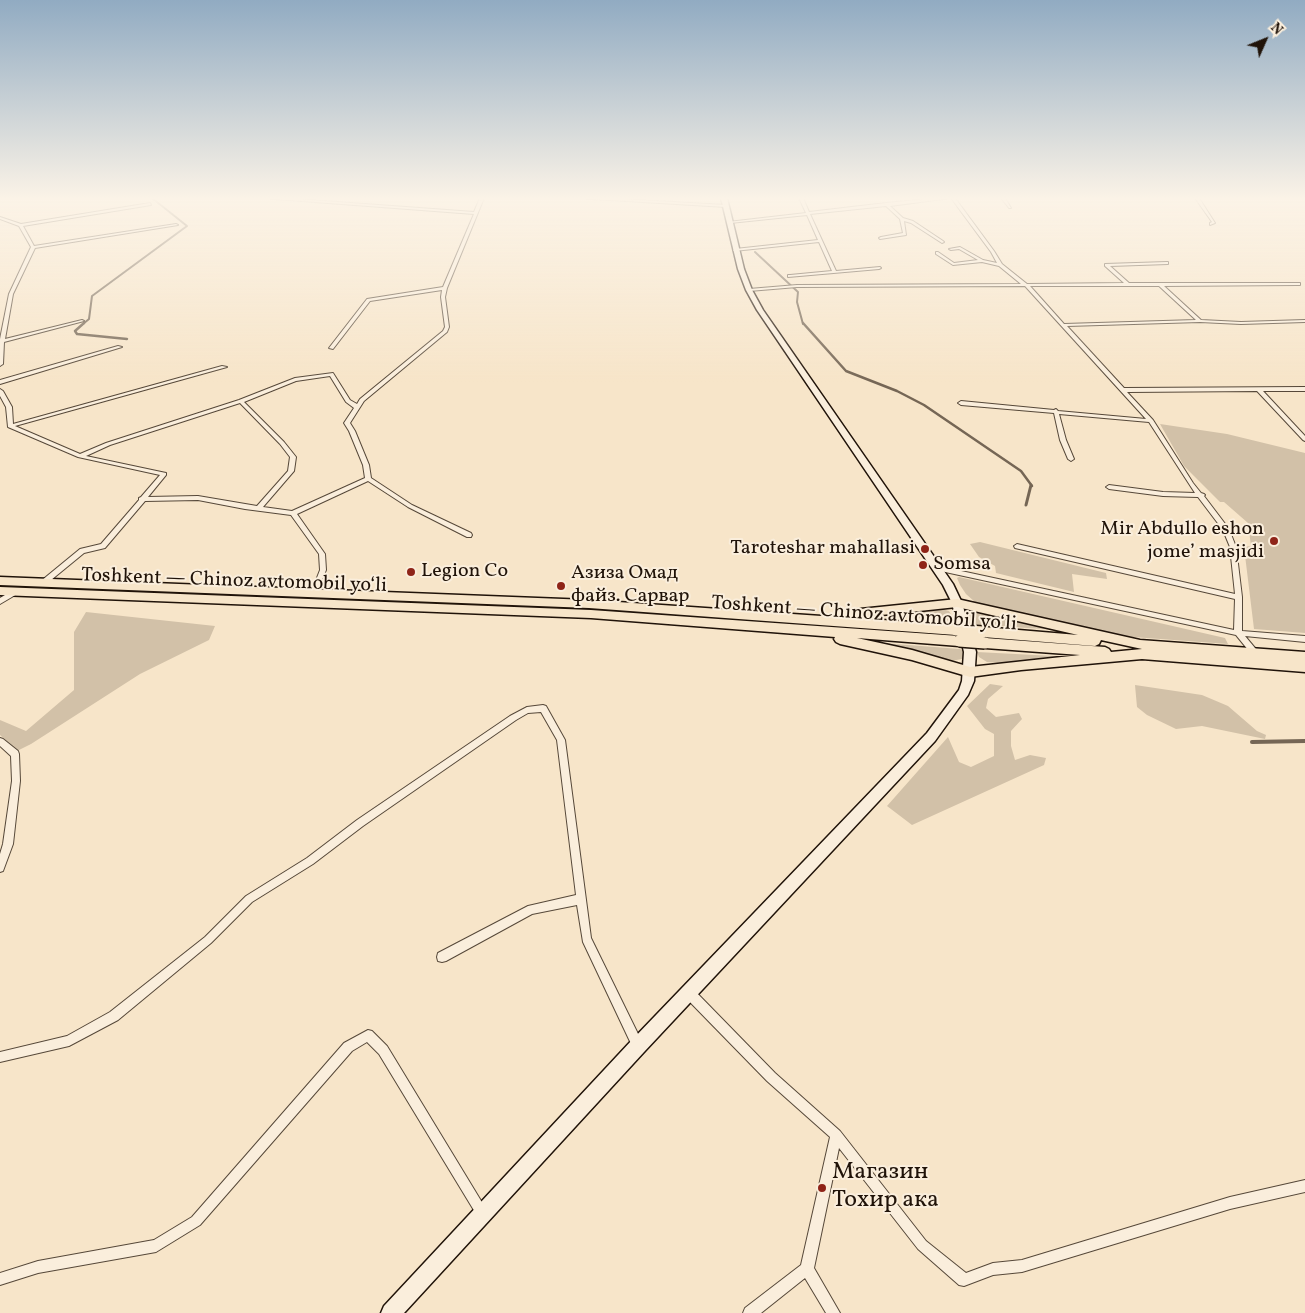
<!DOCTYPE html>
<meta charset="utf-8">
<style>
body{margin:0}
#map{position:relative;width:1305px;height:1313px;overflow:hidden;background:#f7e5c9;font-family:Vollkorn,serif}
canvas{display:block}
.north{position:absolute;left:1240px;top:15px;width:50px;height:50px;-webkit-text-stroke:4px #faeedc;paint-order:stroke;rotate:46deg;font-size:14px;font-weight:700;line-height:20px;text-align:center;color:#201309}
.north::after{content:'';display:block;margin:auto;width:18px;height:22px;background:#201309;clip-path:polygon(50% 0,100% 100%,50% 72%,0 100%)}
</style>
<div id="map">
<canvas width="1305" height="1313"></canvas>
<div class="north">N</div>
</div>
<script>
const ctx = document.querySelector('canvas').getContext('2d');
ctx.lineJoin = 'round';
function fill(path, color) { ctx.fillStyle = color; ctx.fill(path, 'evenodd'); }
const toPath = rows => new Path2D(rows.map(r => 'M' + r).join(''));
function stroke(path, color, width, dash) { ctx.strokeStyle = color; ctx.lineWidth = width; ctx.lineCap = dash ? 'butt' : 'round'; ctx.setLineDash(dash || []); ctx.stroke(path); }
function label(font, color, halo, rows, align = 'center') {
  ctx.font = font + ' Vollkorn,serif'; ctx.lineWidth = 4; ctx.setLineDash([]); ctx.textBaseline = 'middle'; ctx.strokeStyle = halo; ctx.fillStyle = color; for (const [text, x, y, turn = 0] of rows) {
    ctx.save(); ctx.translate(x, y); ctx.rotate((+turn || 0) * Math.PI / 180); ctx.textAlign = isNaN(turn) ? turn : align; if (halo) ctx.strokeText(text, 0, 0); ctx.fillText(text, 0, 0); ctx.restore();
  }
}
fill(toPath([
 [1160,424,1227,434,1305,453,1305,633,1254,629,1244,547,1251,546,1248,523,1224,502,1220,502,1184,466],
 [980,542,1106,573,1107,579,1072,574,1074,592,996,573,995,566,979,557,970,544],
 [959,577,1225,638,1228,644,1119,636,975,602,966,594,960,585,957,578],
 [942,609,949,611,955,621,866,614],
 [86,612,215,626,209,640,140,674,31,744,17,751,0,735,0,720,26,731,74,690,74,632],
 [977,612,1074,631,967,624,965,618,967,615],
 [882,643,960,649,964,651,964,656,962,659,951,661],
 [977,652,1073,657,1001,663,987,662,979,657],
 [990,684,1003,686,988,699,986,708,996,717,1019,713,1022,719,1011,731,1011,746,1015,760,1030,755,1046,758,1044,765,912,825,887,806,948,737,959,762,971,767,994,756,994,734,985,729,967,706],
 [1135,685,1202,695,1228,706,1257,731,1266,735,1265,739,1202,726,1176,729,1147,715,1137,707]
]), '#d2c1a8');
stroke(toPath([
 [755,252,798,292,797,302,803,324],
 [83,324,89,319,92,296,187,226,152,198]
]), '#756655', 2);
stroke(toPath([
 [84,323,75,331,77,334,127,339],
 [803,323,846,371,897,391,924,405,1021,471,1032,486]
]), '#756655', 2.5);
stroke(toPath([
 [1026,505,1031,485]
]), '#756655', 3);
stroke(toPath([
 [1252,742,1305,741]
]), '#756655', 4);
const minor = toPath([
 [262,198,283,198,474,212,480,198,484,198,447,288,445,297,449,327,447,332,364,401,350,423,355,431,369,465,371,478,412,505,471,533,472,535,471,537,467,537,408,507,368,481,297,514,325,554,326,570,317,593,314,596,311,593,320,570,319,554,291,515,245,509,198,500,145,501,105,548,84,553,45,585,41,585,40,583,41,581,80,549,101,544,139,500,139,498,141,497,160,475,78,457,8,427,6,407,0,396,0,389,3,391,12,407,13,424,222,366,227,367,15,426,80,454,106,443,239,400,295,378,333,373,350,400,357,404,360,399,443,331,445,327,441,297,442,290,370,301,333,349,329,348,367,299,443,287,474,214,262,198],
 [330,376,346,402,354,408,344,423,349,431,363,465,365,478,292,511,263,507,294,471,296,457,284,442,244,402,296,381,330,376],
 [240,403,280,444,290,457,288,471,257,506,198,496,148,497,166,475,166,473,86,456,110,445,240,403],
 [576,198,603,198,726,205,728,206,726,207,576,198],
 [799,198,803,198,809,212,886,203,937,198,951,198,890,206,903,218,913,221,943,241,944,242,942,243,911,223,904,221,906,235,880,239,879,238,881,237,903,233,900,219,886,206,810,214,836,271,880,267,881,268,879,269,788,277,788,275,790,275,832,271,819,242,734,251,733,250,735,249,818,240,807,215,730,223,728,222,806,213,799,198],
 [951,198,955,198,994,251,1002,264,1027,284,1124,283,1105,266,1105,264,1167,262,1168,262,1168,264,1110,266,1129,283,1300,283,1300,285,1298,285,1164,286,1201,320,1241,322,1305,320,1305,322,1241,324,1200,322,1067,326,1124,388,1305,387,1305,391,1263,391,1305,436,1305,441,1303,440,1257,391,1127,392,1153,420,1193,483,1201,493,1204,494,1205,495,1204,496,1229,529,1236,547,1242,597,1242,631,1305,636,1305,642,1245,636,1260,654,1259,656,1256,657,1253,656,1236,635,936,570,935,568,938,566,1234,630,1235,599,1015,548,1014,546,1017,544,1235,594,1230,547,1223,530,1198,497,1163,496,1109,489,1106,487,1109,485,1163,492,1195,493,1149,422,1059,414,1066,440,1074,459,1071,461,1068,459,1060,440,1054,413,961,405,958,403,961,401,1054,410,1056,409,1058,411,1146,419,1025,286,797,287,749,291,747,290,749,289,797,285,1021,284,999,266,982,262,953,265,936,254,936,252,938,252,954,263,978,260,959,249,951,250,949,249,960,247,983,260,997,263,991,252,951,198],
 [1030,286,1159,286,1196,320,1064,324,1030,286],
 [1001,198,1005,198,1011,208,1009,208,1001,198],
 [1195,198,1199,198,1215,223,1210,225,1210,223,1212,222,1195,198],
 [150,203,151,205,23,226,34,246,176,224,178,225,35,248,13,294,5,339,82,320,84,321,4,342,3,364,0,366,0,339,9,294,31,247,19,226,0,219,0,217,21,224,150,203],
 [118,346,122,347,0,384,0,380,118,346],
 [15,589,17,590,18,592,17,594,0,604,0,598,15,589],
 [543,705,546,706,565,740,591,938,642,1042,643,1046,642,1050,638,1051,634,1050,583,942,577,905,532,914,446,961,442,962,438,961,437,957,438,953,528,906,576,895,557,740,541,712,528,713,516,720,363,826,313,864,252,902,211,943,118,1020,69,1046,0,1062,0,1052,67,1036,110,1012,205,937,246,896,307,858,357,820,510,716,527,707,543,705],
 [0,738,3,739,18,751,19,754,20,781,13,844,3,871,0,872,0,854,3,844,12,781,11,756,0,746,0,738],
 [689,988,693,989,775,1073,840,1131,926,1241,966,1273,993,1263,1022,1260,1230,1197,1305,1180,1305,1192,1230,1209,1022,1272,993,1275,964,1286,959,1285,918,1249,839,1148,814,1268,840,1313,826,1313,805,1278,761,1313,743,1313,745,1308,801,1265,830,1137,767,1081,685,997,684,993,685,989,689,988],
 [368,1030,372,1031,387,1046,486,1209,488,1213,486,1217,482,1219,478,1217,379,1054,367,1042,352,1051,200,1225,156,1252,38,1273,0,1285,0,1273,38,1261,154,1240,192,1217,344,1043,368,1030]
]);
const secondary = toPath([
 [721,198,727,198,744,269,752,290,763,310,953,584,962,603,976,652,974,681,968,695,935,741,644,1052,404,1313,381,1313,384,1306,632,1040,927,733,959,690,962,681,964,652,952,603,943,585,757,310,746,290,738,269,721,198]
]);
const trunk = toPath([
 [0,577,589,600,836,617,837,612,841,611,957,599,1140,640,1305,652,1305,662,1146,650,1305,662,1305,672,1142,659,1021,670,970,677,912,660,840,644,836,642,834,639,835,637,591,618,0,595,0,587,591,610,959,636,963,638,965,641,963,644,959,646,857,638,912,650,970,667,1080,655,985,648,981,646,979,643,981,640,985,638,1105,647,1109,649,1111,652,1142,649,1101,640,1099,644,1095,646,983,637,979,635,977,632,979,629,983,627,1078,635,957,607,853,618,956,625,960,627,962,630,960,633,956,635,589,608,0,585,0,577]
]);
stroke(minor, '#564839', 2);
stroke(secondary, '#201309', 3);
stroke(trunk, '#201309', 3);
fill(minor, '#faeedc');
fill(secondary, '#faeedc');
fill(trunk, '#f7e5c9');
const trunkBridge = toPath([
 [956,630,983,632],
 [959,641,985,643]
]);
stroke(trunkBridge, '#201309', 14, []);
stroke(trunkBridge, '#f7e5c9', 11);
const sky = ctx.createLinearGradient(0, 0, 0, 382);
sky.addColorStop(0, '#91abc2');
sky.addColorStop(0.52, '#fbf3e7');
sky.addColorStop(1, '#fbf3e700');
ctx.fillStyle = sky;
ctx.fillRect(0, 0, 1305, 382);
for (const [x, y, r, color] of [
 [1274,541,5,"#8f2418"],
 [925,549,5,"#8f2418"],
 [923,565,5,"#8f2418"],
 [411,572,5,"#8f2418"],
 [561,586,5,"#8f2418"],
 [822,1188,5,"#8f2418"]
]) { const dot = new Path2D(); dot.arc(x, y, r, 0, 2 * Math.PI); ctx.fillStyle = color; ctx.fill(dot); stroke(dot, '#faeedc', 2); }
label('20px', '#201309', '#faeedc', [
 ["Mir Abdullo eshon",1264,530,"right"],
 ["jome’ masjidi",1264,553,"right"],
 ["Taroteshar mahallasi",915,549,"right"],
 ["Somsa",933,565],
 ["Legion Co",421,572],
 ["Азиза Омад",571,574],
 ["файз. Сарвар",571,597]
], 'left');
label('20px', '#201309', '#faeedc', [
 ["Toshkent — Chinoz avtomobil yoʻli",234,582,2],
 ["Toshkent — Chinoz avtomobil yoʻli",864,615,4]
]);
label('24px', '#201309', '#faeedc', [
 ["Магазин",832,1174],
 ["Тохир ака",832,1202]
], 'left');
</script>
